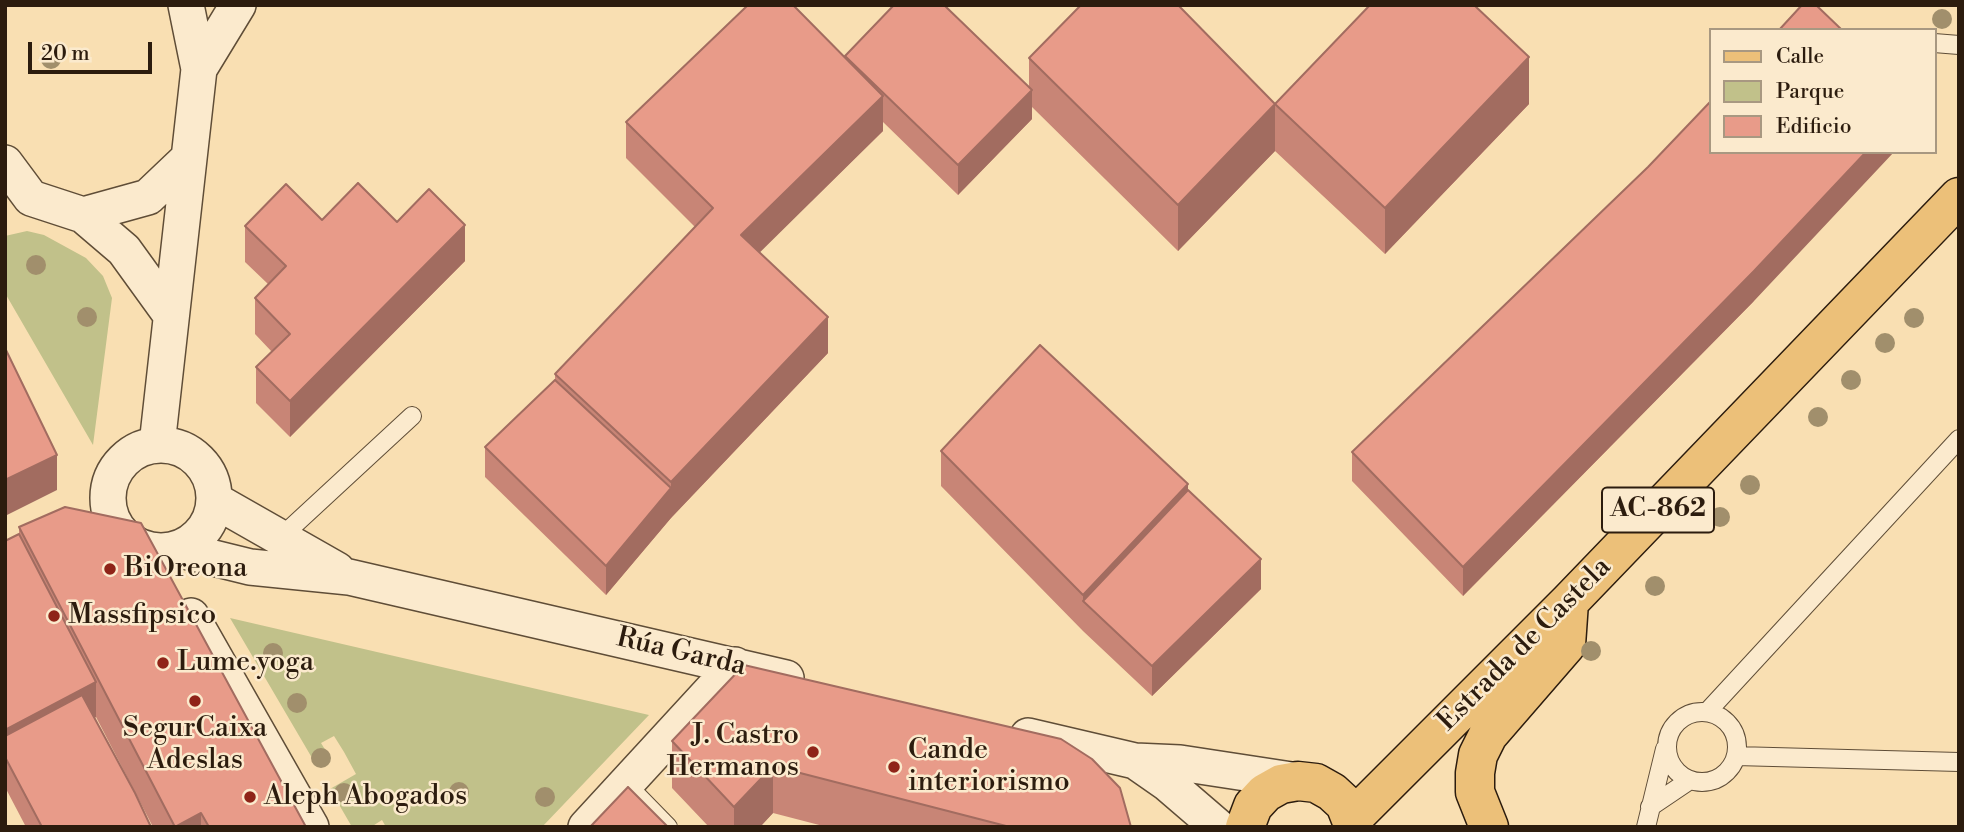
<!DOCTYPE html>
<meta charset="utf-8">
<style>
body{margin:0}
#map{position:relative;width:1964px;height:832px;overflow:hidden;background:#f9dfb2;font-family:"Libre Bodoni",serif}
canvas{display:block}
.frame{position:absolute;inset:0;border:7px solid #2c1c0e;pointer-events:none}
.legend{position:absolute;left:1709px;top:28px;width:228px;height:126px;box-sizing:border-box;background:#fbeacd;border:2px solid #a89881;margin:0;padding:9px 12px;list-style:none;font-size:21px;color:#2c1c0e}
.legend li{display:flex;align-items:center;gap:14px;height:35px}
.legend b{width:35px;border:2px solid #a89881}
.scale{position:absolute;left:28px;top:42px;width:124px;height:32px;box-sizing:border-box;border:4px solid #2c1c0e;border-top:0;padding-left:9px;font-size:21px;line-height:24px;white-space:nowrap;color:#2c1c0e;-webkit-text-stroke:5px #fbeacd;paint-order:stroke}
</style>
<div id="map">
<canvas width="1964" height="832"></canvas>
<div class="frame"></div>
<ul class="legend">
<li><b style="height:9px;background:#ecc079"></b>Calle</li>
<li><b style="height:19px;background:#c1c18a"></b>Parque</li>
<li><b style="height:19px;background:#e89b89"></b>Edificio</li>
</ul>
<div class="scale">20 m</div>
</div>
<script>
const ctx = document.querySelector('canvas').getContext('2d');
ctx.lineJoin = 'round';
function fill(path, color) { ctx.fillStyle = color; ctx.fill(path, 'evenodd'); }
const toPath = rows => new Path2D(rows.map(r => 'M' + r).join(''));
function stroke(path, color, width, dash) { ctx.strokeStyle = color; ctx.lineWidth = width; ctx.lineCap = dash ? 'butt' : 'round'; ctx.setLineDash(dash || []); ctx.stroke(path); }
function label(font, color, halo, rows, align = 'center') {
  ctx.font = font + ' "Libre Bodoni",serif'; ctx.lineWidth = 5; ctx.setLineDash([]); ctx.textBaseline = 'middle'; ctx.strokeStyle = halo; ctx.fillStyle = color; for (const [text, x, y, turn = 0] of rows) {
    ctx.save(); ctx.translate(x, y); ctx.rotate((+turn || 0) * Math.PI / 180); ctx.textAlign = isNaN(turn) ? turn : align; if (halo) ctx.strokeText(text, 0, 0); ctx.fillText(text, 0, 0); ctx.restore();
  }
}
fill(toPath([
 [27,231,44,235,86,258,103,276,112,298,93,445,5,293,5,236],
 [230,618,649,715,542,827,386,827,382,820,371,827,352,827,330,789,356,774,344,752,334,736,321,743,329,756,315,763]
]), '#c1c18a');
const lane = toPath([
 [1934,43,1959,45],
 [280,538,412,416],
 [1707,712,1959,439],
 '1667 747a35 35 0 1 1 70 0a35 35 0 1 1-70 0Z',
 [1736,756,1959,762],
 [626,784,668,827],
 [1650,807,1690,780],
 [1646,827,1665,749]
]);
const street = toPath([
 [199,69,238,5],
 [5,163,31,198,83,215],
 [171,315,124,250,83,215,148,197,189,158],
 '108 498a53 53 0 1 1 106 0a53 53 0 1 1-106 0Z',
 [157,445,199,69,186,5],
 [214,500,337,570],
 [177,549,250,567,349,577,786,678],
 [191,616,311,827],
 [1028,736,1135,761,1180,763,1298,781],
 [1135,761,1168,784,1218,827],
 [586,827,735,665]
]);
const primary = toPath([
 [1352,819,1569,602,1959,197],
 [1245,827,1253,806,1265,793,1281,784,1298,781,1316,783,1332,792,1345,804,1354,827],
 [1489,827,1475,792,1475,773,1478,755,1488,735,1566,645,1569,602]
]);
stroke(lane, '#5f4d37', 20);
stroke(street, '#5f4d37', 38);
stroke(primary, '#2c1c0e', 41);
stroke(lane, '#fbeacd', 18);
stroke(street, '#fbeacd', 35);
stroke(primary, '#ecc079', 38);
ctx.fillStyle = '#a18f6c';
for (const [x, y] of [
 [1942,19],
 [51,59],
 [36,265],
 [87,317],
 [1914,318],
 [1885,343],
 [1851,380],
 [1818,417],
 [1750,485],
 [1720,517],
 [1655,586],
 [1591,651],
 [273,653],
 [297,703],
 [321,758],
 [459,792],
 [344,793],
 [545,797]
]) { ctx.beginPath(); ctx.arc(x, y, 10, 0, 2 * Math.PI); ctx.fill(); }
fill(toPath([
 [845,57,1029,87,1029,58,1275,104,1529,104,1385,254,1275,151,1178,251,1032,107,1032,119,958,195,883,122,883,131,759,252,828,353,671,518,606,595,485,477,485,447,555,380,555,374,695,227,626,158,626,122],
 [322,220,397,222,465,261,290,437,256,403,256,367,272,352,255,334,255,298,268,284,245,262,245,226],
 [1754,301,1463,596,1352,481,1352,452],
 [941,451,1188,490,1261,589,1152,696,1083,631,941,486],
 [19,527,306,827,153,827,96,717,94,718,151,827,26,827,5,787,5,541,19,534],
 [672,741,1131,827,827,827,773,813,760,827,709,827,672,788]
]), '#c88576');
fill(toPath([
 [1529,57,1529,104,1385,254,1385,208],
 [1032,90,1032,119,958,195,958,165],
 [883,96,883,131,741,271,741,235],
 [1275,104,1275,151,1178,251,1178,205],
 [1866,152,1894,152,1754,301,1463,596,1463,567],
 [465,225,465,261,290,437,290,401],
 [828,317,828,353,671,518,606,595,606,566,671,488,671,482],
 [57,455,57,490,5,516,5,480],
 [1188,484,1188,519,1083,601,1083,595],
 [1261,559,1261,589,1152,696,1152,666],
 [96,682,96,717,9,763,5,757,5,730],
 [773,766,773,813,760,827,734,827,734,807],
 [201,813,201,827,176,827]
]), '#a26c60');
const building = toPath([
 [748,5,793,5,883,96,741,235,828,317,671,482,555,374,713,208,626,122,748,5],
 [894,5,944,5,1032,90,958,165,845,56,894,5],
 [1081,5,1178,5,1275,104,1370,5,1474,5,1529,57,1385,208,1275,104,1178,205,1029,58,1081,5],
 [1802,5,1816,5,1842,30,1779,30,1802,5],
 [1710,102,1710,152,1866,152,1754,271,1463,567,1352,452,1648,167,1710,102],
 [358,183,397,222,429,189,465,225,290,401,256,367,290,334,255,298,286,266,245,226,286,184,322,220,358,183],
 [1040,345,1188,484,1083,595,941,451,1040,345],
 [5,348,57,455,5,480,5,348],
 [555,380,671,488,606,566,485,447,555,380],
 [1188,490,1261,559,1152,666,1083,601,1188,490],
 [65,507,141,523,306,827,209,827,201,813,175,827,19,527,65,507],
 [19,534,96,682,5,730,5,541,19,534],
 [744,665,1061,739,1092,759,1120,788,1131,827,1010,827,773,766,734,807,672,741,744,665],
 [82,695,135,793,151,827,42,827,5,757,5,736,82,695],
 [628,787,668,827,590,827,628,787]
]);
fill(building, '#e89b89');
stroke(building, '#a26c60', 2);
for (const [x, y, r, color] of [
 [110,569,7,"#8f2418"],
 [54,616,7,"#8f2418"],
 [163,663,7,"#8f2418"],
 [195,701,7,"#8f2418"],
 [813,752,7,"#8f2418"],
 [894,767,7,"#8f2418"],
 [250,797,7,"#8f2418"]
]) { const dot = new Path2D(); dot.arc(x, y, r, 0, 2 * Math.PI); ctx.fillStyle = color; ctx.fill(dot); stroke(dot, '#fbeacd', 2.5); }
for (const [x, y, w] of [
 [1658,510,112]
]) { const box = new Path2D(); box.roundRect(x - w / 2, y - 22.5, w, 45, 5); ctx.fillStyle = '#fbeacd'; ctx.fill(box); stroke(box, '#2c1c0e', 2); }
label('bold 26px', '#2c1c0e', null, [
 ["AC-862",1658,510]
]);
label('28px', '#2c1c0e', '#fbeacd', [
 ["BiOreona",124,569],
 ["Massfipsico",68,616],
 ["Lume.yoga",177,663],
 ["SegurCaixa",195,729,"center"],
 ["Adeslas",195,761,"center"],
 ["J. Castro",799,736,"right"],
 ["Hermanos",799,768,"right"],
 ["Cande",908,751],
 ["interiorismo",908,783],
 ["Aleph Abogados",264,797]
], 'left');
label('28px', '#2c1c0e', '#fbeacd', [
 ["Estrada de Castela",1525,645,-45],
 ["Rúa Garda",681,653,13]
]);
</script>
